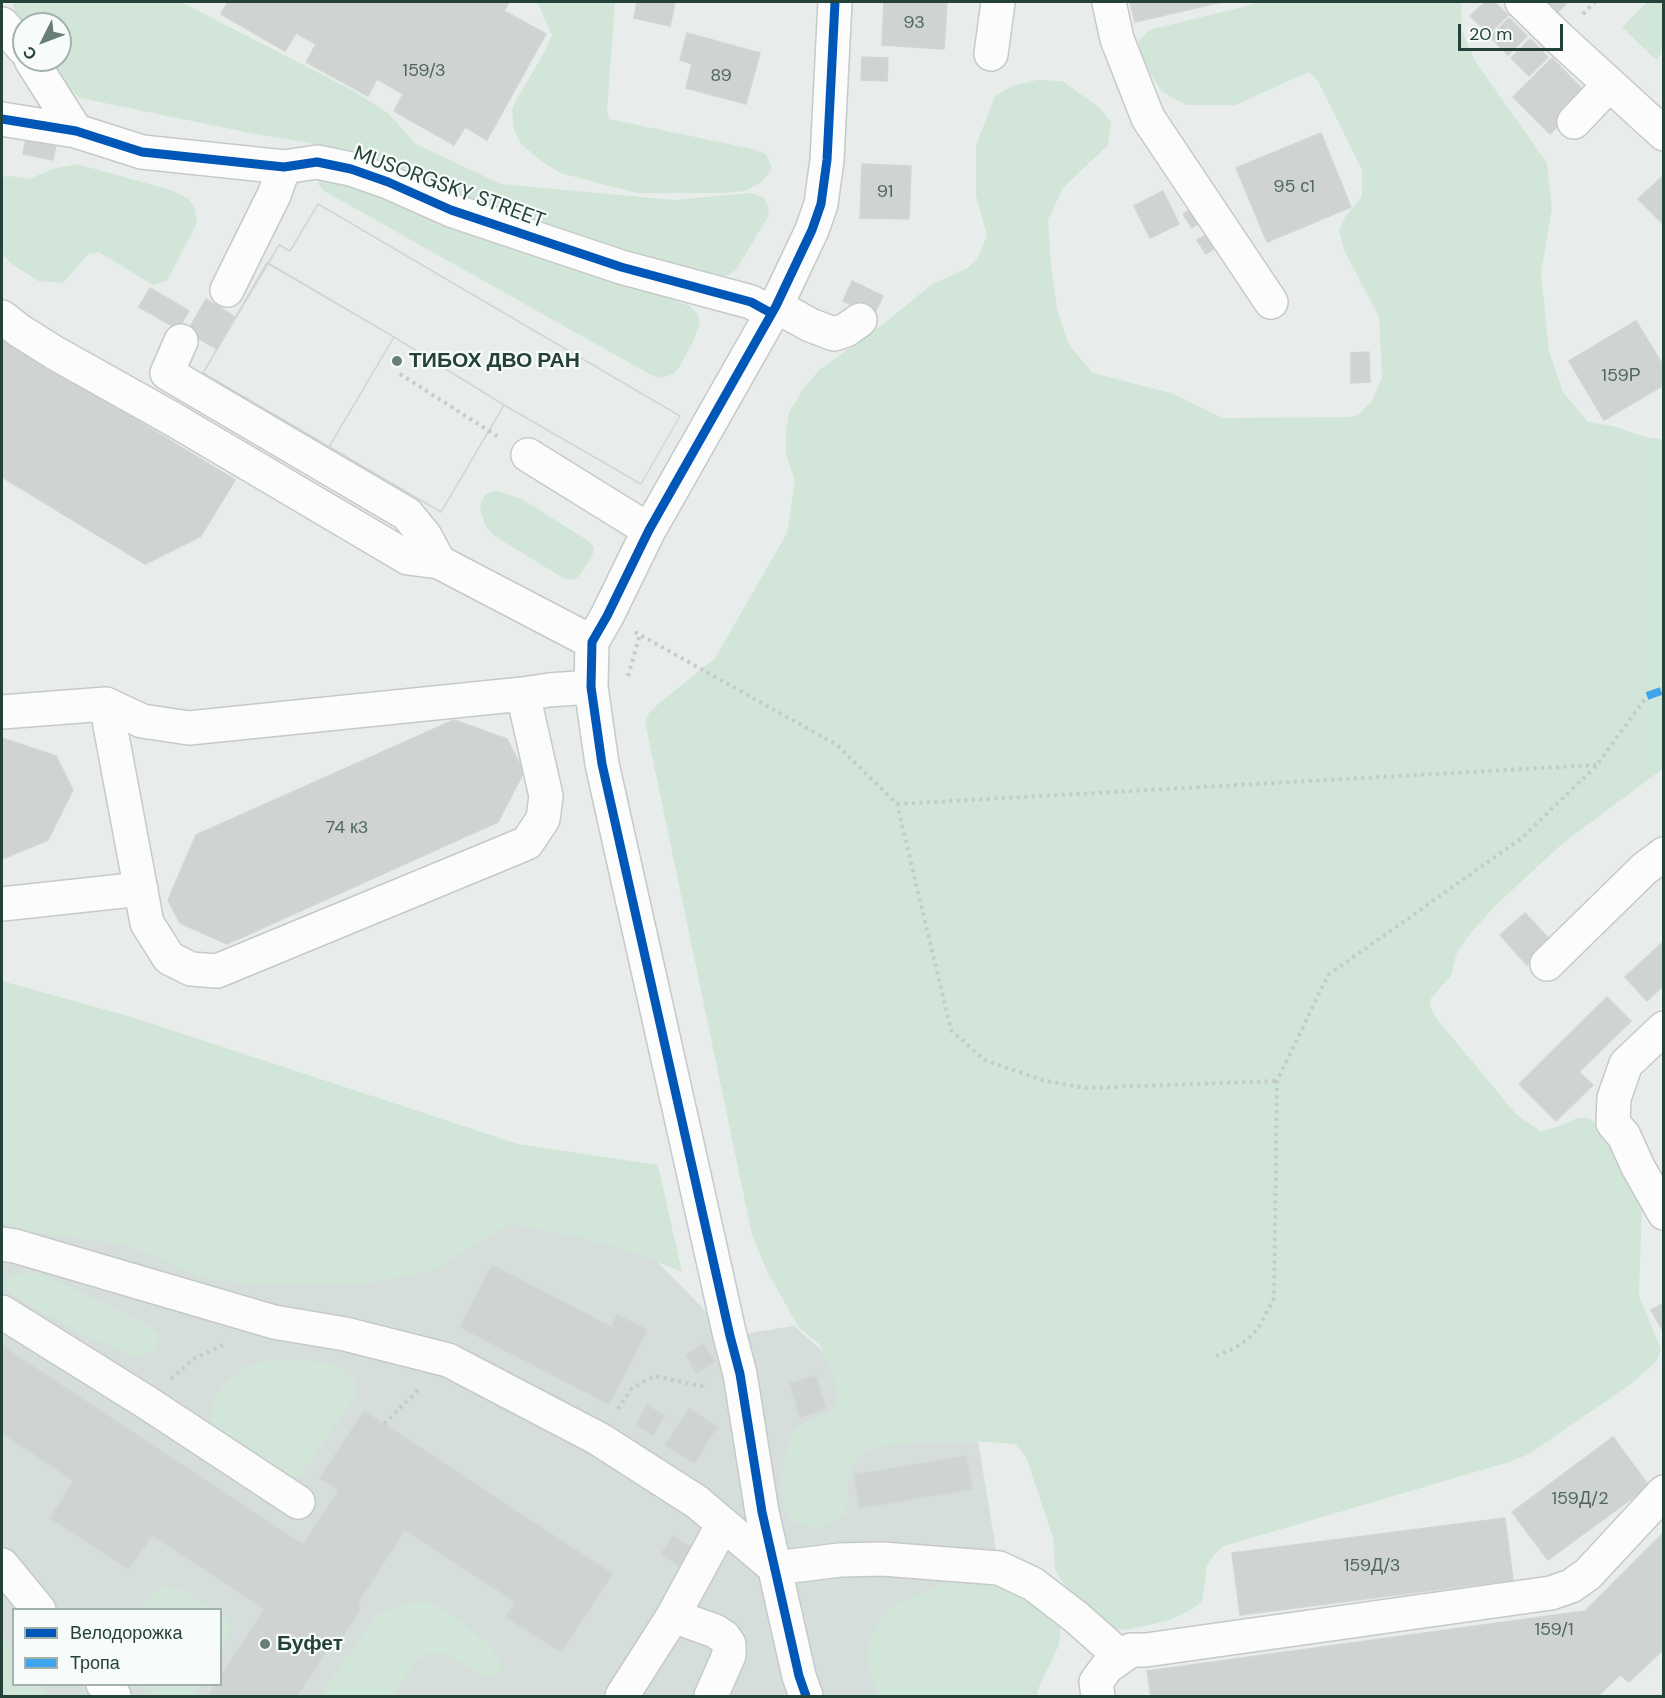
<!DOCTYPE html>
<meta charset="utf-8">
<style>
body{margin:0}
#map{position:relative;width:1665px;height:1698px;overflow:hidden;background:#e8edeb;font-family:"DM Sans",sans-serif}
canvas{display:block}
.frame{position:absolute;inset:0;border:3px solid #24423a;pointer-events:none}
.legend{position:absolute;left:12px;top:1608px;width:210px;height:78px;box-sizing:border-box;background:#f7fbf9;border:2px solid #a3b1ad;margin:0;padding:8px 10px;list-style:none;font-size:18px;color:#24423a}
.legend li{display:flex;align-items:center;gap:12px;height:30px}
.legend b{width:30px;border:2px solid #a3b1ad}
.north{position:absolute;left:12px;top:12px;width:60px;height:60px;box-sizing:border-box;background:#f7fbf9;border:2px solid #a3b1ad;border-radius:50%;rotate:228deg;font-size:16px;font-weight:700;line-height:24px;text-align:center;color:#24423a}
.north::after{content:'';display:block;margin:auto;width:21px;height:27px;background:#697e78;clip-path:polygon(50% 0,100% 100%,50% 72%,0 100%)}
.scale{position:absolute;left:1458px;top:24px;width:105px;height:27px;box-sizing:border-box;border:3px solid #24423a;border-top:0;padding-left:8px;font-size:18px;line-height:21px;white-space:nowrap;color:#24423a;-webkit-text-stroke:4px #f7fbf9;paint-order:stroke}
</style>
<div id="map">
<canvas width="1665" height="1698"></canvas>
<div class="frame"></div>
<ul class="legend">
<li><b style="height:8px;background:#0057b8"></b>Велодорожка</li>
<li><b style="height:8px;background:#3ea4ec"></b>Тропа</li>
</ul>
<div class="north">С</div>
<div class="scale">20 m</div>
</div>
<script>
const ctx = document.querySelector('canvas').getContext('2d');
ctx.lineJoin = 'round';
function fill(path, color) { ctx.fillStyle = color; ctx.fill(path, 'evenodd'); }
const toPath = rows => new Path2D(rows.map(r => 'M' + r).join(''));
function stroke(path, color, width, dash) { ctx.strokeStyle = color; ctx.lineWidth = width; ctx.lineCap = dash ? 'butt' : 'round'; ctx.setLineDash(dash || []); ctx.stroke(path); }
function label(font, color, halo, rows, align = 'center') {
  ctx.font = font + ' "DM Sans",sans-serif'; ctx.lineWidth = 4.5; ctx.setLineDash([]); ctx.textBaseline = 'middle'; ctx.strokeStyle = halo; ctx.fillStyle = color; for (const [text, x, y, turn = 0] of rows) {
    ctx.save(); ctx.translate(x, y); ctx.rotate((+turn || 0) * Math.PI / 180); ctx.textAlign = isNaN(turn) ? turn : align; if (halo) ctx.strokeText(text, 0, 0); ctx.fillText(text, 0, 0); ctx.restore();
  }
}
fill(toPath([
 [2,1024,608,1211,730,1336,794,1326,874,1396,971,1398,999,1568,1007,1696,2,1696],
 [14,1610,220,1610,220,1684,14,1684]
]), '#d6dedb');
fill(toPath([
 [15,2,181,2,352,90,388,113,416,144,501,184,674,200,750,193,763,197,769,207,768,217,736,270,726,276,623,252,538,227,416,180,362,152,255,134,80,98,66,87,45,60,60,60,60,24,24,24,24,29,17,19,13,5],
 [537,2,615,2,607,111,609,119,753,149,766,154,772,168,762,182,745,191,725,193,637,193,560,173,543,162,521,144,514,130,512,111,513,106,547,47,552,35],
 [1262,2,1461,2,1462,31,1475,61,1547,163,1552,209,1541,273,1549,351,1563,392,1588,422,1613,426,1642,436,1663,440,1664,768,1562,844,1495,906,1469,935,1456,955,1451,976,1431,998,1430,1007,1437,1019,1516,1114,1540,1131,1558,1127,1577,1118,1589,1118,1600,1127,1622,1159,1642,1204,1639,1296,1661,1349,1657,1361,1631,1384,1529,1454,1509,1462,1224,1546,1214,1555,1207,1565,1202,1602,1189,1611,1167,1621,1127,1630,1108,1628,1064,1584,1055,1570,1053,1538,1026,1457,1015,1444,986,1442,911,1442,871,1448,857,1457,849,1472,846,1514,820,1529,795,1523,784,1507,781,1478,785,1455,795,1427,833,1412,838,1394,832,1374,820,1345,799,1328,767,1271,752,1235,645,722,649,713,657,705,715,658,787,533,795,480,786,455,786,431,789,412,804,388,819,370,887,321,932,284,966,269,978,258,987,235,976,196,976,145,995,96,1012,86,1037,80,1062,81,1100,108,1111,122,1108,145,1063,188,1048,220,1051,264,1057,309,1069,345,1093,373,1171,393,1223,418,1348,417,1358,415,1372,401,1382,378,1379,317,1344,250,1339,231,1345,217,1362,196,1362,170,1318,81,1309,72,1235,105,1186,105,1162,92,1140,58,1139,41,1149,30],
 [1647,2,1663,2,1663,52,1656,60,1622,27],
 [77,164,171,190,187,198,194,206,197,223,167,281,153,285,99,252,88,254,63,283,38,281,12,264,2,254,2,177,10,176,29,179,53,169],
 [327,177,690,306,697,313,700,323,692,344,680,366,673,374,661,378,651,375,324,191,318,184,320,178],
 [497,491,522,499,590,542,594,548,592,557,579,576,574,580,563,578,493,535,486,527,480,509,481,501,485,495,490,492],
 [2,981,135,1018,518,1144,658,1165,682,1272,638,1254,577,1236,509,1224,434,1270,368,1283,256,1284,213,1280,179,1268,131,1246,31,1231,2,1223],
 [35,1273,45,1275,66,1285,148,1325,159,1336,158,1344,152,1351,142,1356,130,1355,78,1332,8,1292,4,1281,14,1274],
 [279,1358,337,1364,355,1381,355,1396,299,1477,288,1476,214,1428,210,1417,213,1402,222,1387,246,1366],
 [963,1577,987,1578,1040,1599,1061,1626,1059,1645,1038,1689,1037,1696,878,1696,869,1668,868,1653,876,1625,897,1604,944,1583],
 [162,1585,183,1590,213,1609,138,1609],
 [409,1602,431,1602,463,1623,490,1646,503,1666,496,1675,487,1677,446,1654,427,1653,414,1663,393,1696,323,1696,332,1679,377,1615],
 [221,1615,229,1620,230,1634,221,1654],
 [2,1634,13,1650,14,1684,40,1685,49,1696,2,1696],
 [137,1685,201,1685,193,1696,149,1696]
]), '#d1e6d8');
const building = toPath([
 [228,2,509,2,504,11,546,34,487,140,465,127,454,145,394,111,403,94,377,79,368,96,306,62,316,44,296,33,285,51,221,14,228,2],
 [637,2,675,2,670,26,634,18,637,2],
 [884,2,947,2,944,49,882,45,884,2],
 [1130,2,1222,2,1135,22,1130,2],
 [1485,2,1494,2,1508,15,1489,34,1470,16,1485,2],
 [1546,2,1568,2,1558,12,1546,2],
 [1509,18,1527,36,1508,55,1490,37,1509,18],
 [687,33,760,53,746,104,686,88,692,64,680,60,687,33],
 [1530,39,1548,57,1529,76,1511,58,1530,39],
 [862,57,888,58,887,81,861,80,862,57],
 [1552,58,1588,95,1550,134,1513,97,1552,58],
 [1321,133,1351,207,1267,242,1236,168,1321,133],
 [26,138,56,145,53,160,23,154,26,138],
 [862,164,911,166,909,219,860,218,862,164],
 [1664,175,1664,225,1638,199,1664,175],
 [1163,191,1179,224,1150,238,1134,206,1163,191],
 [318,204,680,416,641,484,504,405,441,512,203,373,279,245,290,251,318,204],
 [318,204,680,416,641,484,504,405,394,337,268,263,279,245,290,251,318,204],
 [1194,206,1203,220,1192,228,1183,214,1194,206],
 [1209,233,1218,246,1206,254,1197,240,1209,233],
 [267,263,394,337,329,447,203,373,267,263],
 [852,281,883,296,874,315,843,301,852,281],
 [150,288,189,311,178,329,139,307,150,288],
 [206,299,235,317,217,349,187,332,206,299],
 [1636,321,1664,367,1664,385,1604,420,1569,361,1636,321],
 [394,337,504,405,441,512,329,447,394,337],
 [2,338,235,480,201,536,145,564,2,477,2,338],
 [1369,352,1370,382,1351,383,1351,353,1369,352],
 [454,720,507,739,524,772,498,822,227,944,180,923,168,900,196,835,454,720],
 [2,738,56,756,73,790,48,840,2,859,2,738],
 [1525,913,1552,942,1527,965,1500,935,1525,913],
 [1664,941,1664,985,1647,1001,1625,977,1664,941],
 [1607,997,1631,1021,1579,1072,1593,1085,1556,1121,1519,1084,1607,997],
 [492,1265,611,1327,617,1315,647,1330,609,1404,460,1327,492,1265],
 [1664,1303,1664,1333,1651,1310,1664,1303],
 [703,1344,715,1361,697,1373,686,1355,703,1344],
 [2,1346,303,1545,339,1490,320,1478,364,1411,612,1574,561,1652,506,1617,516,1602,405,1530,359,1601,359,1611,344,1635,334,1639,297,1696,208,1696,216,1684,220,1684,220,1678,265,1609,152,1535,129,1569,50,1518,74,1481,2,1433,2,1346],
 [816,1376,826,1409,800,1417,790,1383,816,1376],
 [647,1405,664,1416,653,1435,636,1425,647,1405],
 [689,1409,717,1427,694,1463,665,1445,689,1409],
 [1613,1437,1649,1486,1548,1560,1512,1512,1613,1437],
 [966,1456,972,1489,860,1508,854,1475,966,1456],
 [1505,1518,1513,1580,1240,1615,1232,1553,1505,1518],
 [1664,1532,1664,1649,1629,1682,1620,1675,1600,1694,1600,1696,1151,1696,1147,1671,1585,1611,1664,1532],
 [673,1536,692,1548,681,1567,661,1554,673,1536]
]);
fill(building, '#cfd4d2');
stroke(building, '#d1d6d4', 1.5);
const minor = toPath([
 [1109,2,1117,39,1148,118,1271,302],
 [1522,2,1560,39,1664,134],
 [2,24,24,49],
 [991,54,998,2],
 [31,60,76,131],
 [2,119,76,131,142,152,284,167,317,162,351,169,388,182,451,210,621,267,751,302,771,313],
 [1574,122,1609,85],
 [227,290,274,195,284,167],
 [776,306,810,325,834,334,846,330,860,320],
 [2,317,20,331,55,353,171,418,408,558,439,562,592,642],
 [181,341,167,373,407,514,425,536,439,562],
 [528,455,649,530],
 [106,704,147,923,169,958,191,969,217,971,527,843,543,819,546,796,523,694],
 [2,712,106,704,142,721,189,728,523,694,549,690,591,687],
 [2,904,141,889],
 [1547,964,1644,869,1664,854],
 [1664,1028,1626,1064,1614,1098,1613,1123,1624,1136,1638,1167,1664,1213],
 [2,1244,15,1246,274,1322,345,1334,448,1360,599,1439,697,1502,775,1568,840,1560,882,1559,999,1568,1033,1584,1076,1617,1120,1656],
 [2,1312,146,1402,298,1502],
 [2,1565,39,1610],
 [673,1616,715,1631,724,1637,729,1644,729,1655,711,1696],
 [103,1684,114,1696],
 [622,1696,673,1616,723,1524],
 [806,1696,799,1676,762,1512,740,1374,730,1336,602,764,591,687,592,642,607,616,649,530,776,306,812,230,821,204,827,160,835,2],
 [1098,1696,1096,1682,1107,1667,1131,1650,1146,1650,1551,1593,1571,1586,1588,1574,1664,1492]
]);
stroke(minor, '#c5cac8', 36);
stroke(toPath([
 [1583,14,1595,2],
 [400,374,500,438],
 [635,632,837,745,897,804,951,1030,984,1060,1042,1080,1084,1088,1277,1081],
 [628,676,640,634],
 [897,804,1596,765],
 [1216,1356,1235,1348,1248,1339,1259,1327,1274,1298,1277,1081,1328,975,1522,838,1597,765,1647,696],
 [171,1379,193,1359,225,1344],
 [618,1409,632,1388,655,1376,701,1386,708,1384],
 [384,1424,420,1388]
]), '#c3ccca', 4, [3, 4.5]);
stroke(minor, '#fcfcfc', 33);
stroke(toPath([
 [1647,696,1664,690]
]), '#3ea4ec', 8, [15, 8]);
stroke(toPath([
 [2,119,76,131,142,152,284,167,317,162,351,169,388,182,451,210,621,267,751,302,771,313],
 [806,1696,799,1676,762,1512,740,1374,730,1336,602,764,591,687,592,642,607,616,649,530,776,306,812,230,821,204,827,160,835,2]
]), '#0057b8', 9);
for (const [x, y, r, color] of [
 [397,361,6,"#697e78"],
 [265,1644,6,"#697e78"]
]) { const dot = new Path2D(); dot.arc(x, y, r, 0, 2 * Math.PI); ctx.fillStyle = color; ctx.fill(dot); stroke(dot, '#f7fbf9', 2); }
label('18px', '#506761', null, [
 ["93",914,23],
 ["159/3",424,71],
 ["89",721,76],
 ["95 с1",1294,187],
 ["91",885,192],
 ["159Р",1621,376],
 ["74 к3",347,828],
 ["159Д/2",1580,1499],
 ["159Д/3",1372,1566],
 ["159/1",1554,1630]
]);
label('21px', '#24423a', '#f7fbf9', [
 ["MUSORGSKY STREET",449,188,20]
]);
label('bold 21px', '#24423a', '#f7fbf9', [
 ["ТИБОХ ДВО РАН",409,361],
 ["Буфет",277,1644]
], 'left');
</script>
